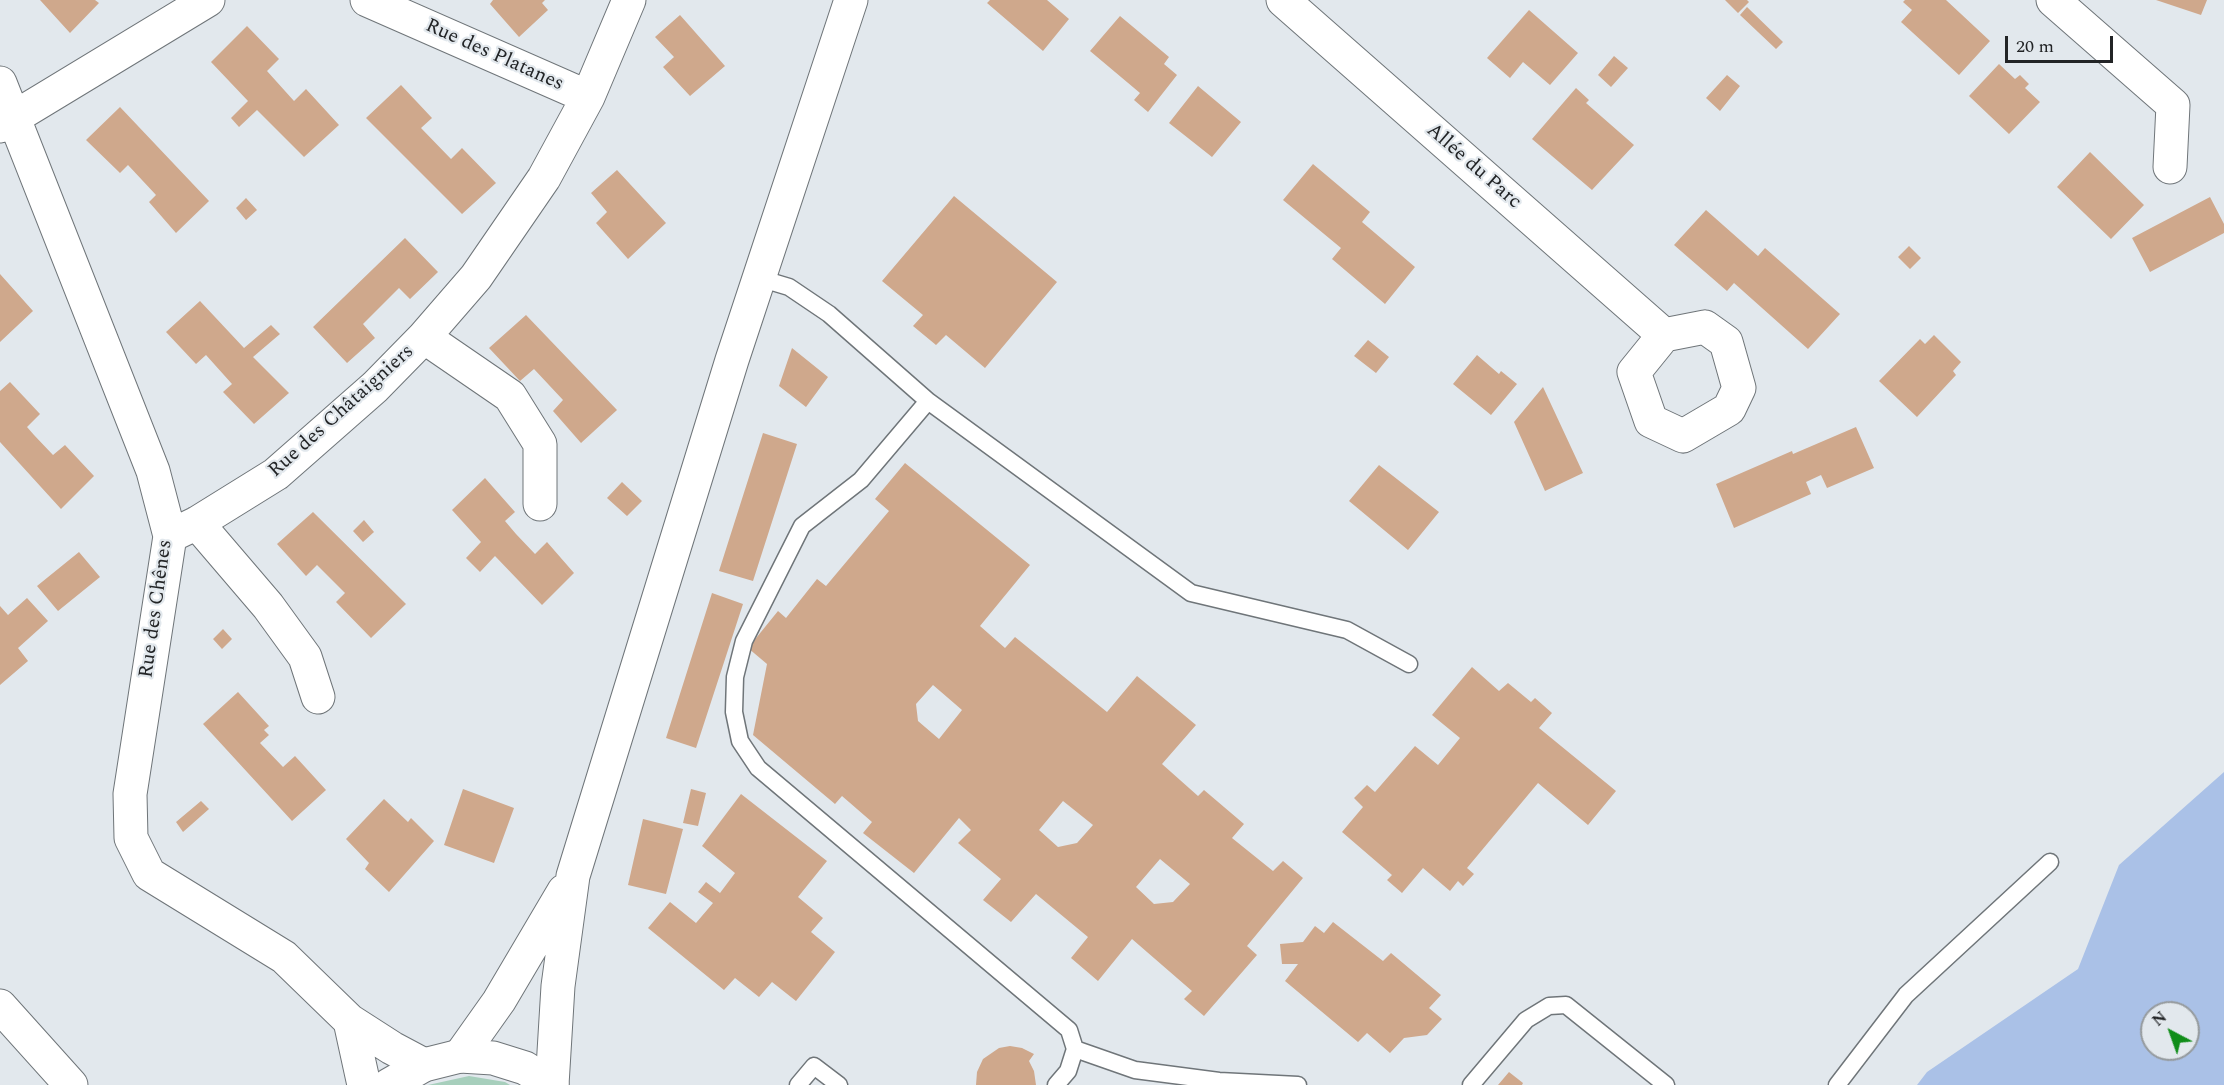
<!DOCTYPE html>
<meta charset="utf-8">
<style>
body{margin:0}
#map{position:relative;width:2224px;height:1085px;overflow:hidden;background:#e2e8ed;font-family:Spectral,serif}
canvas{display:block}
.north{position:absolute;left:2140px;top:1001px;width:60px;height:60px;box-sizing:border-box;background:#e2e8ed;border:2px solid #959a9d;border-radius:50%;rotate:319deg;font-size:16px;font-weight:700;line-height:24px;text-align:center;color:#222426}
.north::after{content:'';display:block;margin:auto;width:21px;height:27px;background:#108d19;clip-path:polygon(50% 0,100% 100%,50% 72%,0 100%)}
.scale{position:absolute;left:2005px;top:36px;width:108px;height:27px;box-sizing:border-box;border:3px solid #222426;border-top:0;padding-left:8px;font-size:18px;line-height:21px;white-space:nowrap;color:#222426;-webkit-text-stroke:4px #e2e8ed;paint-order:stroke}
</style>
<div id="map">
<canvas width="2224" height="1085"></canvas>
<div class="north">N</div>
<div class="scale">20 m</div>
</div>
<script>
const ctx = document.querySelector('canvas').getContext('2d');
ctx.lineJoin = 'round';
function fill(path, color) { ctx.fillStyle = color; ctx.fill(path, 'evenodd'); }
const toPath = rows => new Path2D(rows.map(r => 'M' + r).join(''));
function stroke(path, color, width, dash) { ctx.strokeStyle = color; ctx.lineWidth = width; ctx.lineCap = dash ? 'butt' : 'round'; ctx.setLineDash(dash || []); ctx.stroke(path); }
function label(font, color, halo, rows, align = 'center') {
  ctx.font = font + ' Spectral,serif'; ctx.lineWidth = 4.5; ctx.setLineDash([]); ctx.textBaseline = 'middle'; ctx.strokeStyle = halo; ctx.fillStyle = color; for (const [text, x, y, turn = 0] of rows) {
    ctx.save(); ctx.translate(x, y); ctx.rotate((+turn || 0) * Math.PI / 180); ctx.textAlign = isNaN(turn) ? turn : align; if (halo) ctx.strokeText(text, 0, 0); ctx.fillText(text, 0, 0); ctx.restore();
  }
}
fill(toPath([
 [469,1076,505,1082,510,1085,428,1085]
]), '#a7cfbc');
fill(toPath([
 [2224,772,2224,1085,1917,1085,1927,1072,2078,969,2119,865],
 [2152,1013,2188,1013,2188,1049,2152,1049]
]), '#aac1e7');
fill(toPath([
 [40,0,95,0,99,3,70,33],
 [493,0,545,0,542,3,548,10,519,37,490,4],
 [990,0,1047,0,1069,19,1043,51,987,3],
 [1725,0,1747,0,1749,2,1738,13],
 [1905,0,1946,0,1990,41,1959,75,1901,22,1912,10,1903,2],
 [2156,0,2207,0,2201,15],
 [1747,7,1783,42,1776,49,1740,15],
 [1529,10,1578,53,1550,85,1523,62,1510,78,1487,58],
 [680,15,725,66,690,96,663,67,674,57,655,37],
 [1120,16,1169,57,1164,64,1177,75,1148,112,1134,100,1140,93,1090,51],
 [247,26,279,59,267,71,294,101,306,89,339,125,304,157,257,110,239,127,231,118,248,101,211,62],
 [1614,56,1628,68,1611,87,1598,75],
 [1999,64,2015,79,2020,75,2029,84,2025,88,2040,102,2009,134,1969,96],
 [1727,75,1740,86,1720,111,1706,98],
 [401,85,432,118,421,128,451,159,462,148,496,183,462,214,366,118],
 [1198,86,1241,122,1212,157,1169,123],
 [1576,88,1589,100,1586,103,1634,145,1592,190,1532,139],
 [120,107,209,201,176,233,149,202,156,195,128,165,120,173,86,140],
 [2090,152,2144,205,2111,239,2057,187],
 [1313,164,1370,212,1362,222,1415,267,1385,304,1332,259,1341,248,1283,200],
 [617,170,666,223,628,259,596,223,607,212,591,193],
 [954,196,1057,282,985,368,946,335,936,345,913,326,923,315,882,281],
 [2210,197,2224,224,2224,233,2150,272,2132,238],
 [246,198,257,210,246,220,236,208],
 [1706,210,1758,256,1765,248,1840,314,1808,349,1734,283,1727,291,1674,245],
 [405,238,438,272,410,299,399,288,363,324,375,338,347,363,313,327],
 [1909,246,1921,258,1910,269,1898,257],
 [0,274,33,311,0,342],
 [200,301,244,348,271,325,280,334,253,357,289,393,254,424,223,392,232,384,206,355,196,364,166,332],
 [526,315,617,410,581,443,553,411,563,400,534,369,520,381,489,348],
 [1934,335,1961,362,1953,371,1956,375,1917,417,1879,381,1920,339,1925,344],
 [1368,340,1389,357,1376,373,1354,356],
 [792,348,828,377,806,407,779,386],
 [1477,355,1499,374,1501,371,1517,384,1491,415,1453,384],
 [10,382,40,414,27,427,34,435,53,455,65,445,94,476,61,509,0,442,0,391],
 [1543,387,1583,473,1545,491,1514,422],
 [1856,427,1874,468,1827,488,1821,475,1806,482,1811,494,1734,528,1716,484,1792,451,1793,454],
 [763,433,797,444,753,581,719,571],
 [905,463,1030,565,980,626,1005,648,1015,637,1107,712,1137,676,1196,725,1162,764,1198,796,1204,790,1244,824,1232,838,1273,871,1283,861,1303,878,1247,946,1257,955,1204,1016,1184,999,1192,991,1132,939,1098,981,1071,958,1088,937,1036,894,1011,922,983,900,1001,879,958,843,971,830,959,818,914,873,863,833,872,822,842,796,835,804,753,735,767,664,748,648,778,611,786,618,817,579,826,586,889,511,875,499],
 [933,685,962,710,939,739,918,721,916,704],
 [1063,801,1093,825,1077,843,1058,847,1039,830],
 [1160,859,1190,884,1173,902,1154,904,1136,887],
 [1379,465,1439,512,1408,550,1349,501],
 [485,478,515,512,505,521,516,534,535,554,547,542,574,573,542,605,495,556,480,572,466,558,481,542,452,510],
 [622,482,642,501,627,516,607,498],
 [313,512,406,604,371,638,336,602,345,593,317,565,306,576,277,544],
 [364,520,374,532,363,542,353,531],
 [79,552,100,577,58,611,37,586],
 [712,593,743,604,696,748,666,738],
 [27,598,48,621,18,648,28,661,0,685,0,606,8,615],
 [223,629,232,639,222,649,213,639],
 [1472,667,1499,691,1508,683,1531,702,1535,698,1552,713,1539,728,1616,791,1588,825,1538,783,1467,868,1474,874,1463,886,1458,881,1450,891,1423,868,1402,893,1387,880,1392,875,1342,832,1363,807,1354,798,1367,785,1375,792,1415,746,1438,765,1460,738,1432,715],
 [238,692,269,726,264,730,269,735,260,743,283,767,295,756,326,790,292,821,203,724],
 [463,789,514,808,494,863,444,845],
 [691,789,706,793,698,826,683,823],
 [741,794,827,861,798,897,823,918,811,932,835,952,796,1001,772,982,759,997,735,978,724,990,648,928,670,902,696,923,713,903,698,892,706,882,720,893,735,873,702,846],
 [384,799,408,822,411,818,434,841,389,892,365,869,369,863,346,839],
 [201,801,209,809,183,832,176,822],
 [643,819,683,829,666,894,628,885],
 [1333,922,1383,961,1391,953,1441,995,1429,1008,1442,1019,1427,1035,1404,1038,1390,1053,1367,1033,1358,1042,1285,981,1298,964,1282,964,1280,944,1303,942,1315,926,1324,933],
 [1010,1046,1022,1048,1034,1054,1029,1061,1034,1071,1036,1085,976,1085,977,1072,983,1059,999,1048],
 [1509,1072,1523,1083,1522,1085,1498,1085]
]), '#cfa88c');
const lane = toPath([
 [759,278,789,287,829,314,928,401,861,480,802,526,744,641,735,677,734,712,740,741,758,768,1069,1030,1075,1049,1068,1071,1056,1085],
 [928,401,1191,593,1347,630,1409,664],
 [1075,1049,1135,1070,1219,1081,1298,1085],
 [798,1085,814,1066,839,1085],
 [1471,1085,1526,1020,1549,1006,1566,1005,1666,1085],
 [1837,1085,1906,995,2050,862]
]);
const street = toPath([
 [367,0,588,97],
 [1283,0,1664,335],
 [2053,0,2173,105,2170,167],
 [0,83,153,471,170,536,130,794,131,838,149,874,284,957,350,1021,392,1048,424,1065],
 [0,126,208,0],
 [1705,327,1726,342,1739,388,1729,409,1683,436,1651,421,1634,372,1664,335,1705,327],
 [424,337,510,396,540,444,540,504],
 [197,523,268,606,305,657,318,697],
 [170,536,197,523,276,474,375,387,424,337,476,277,544,178,588,97,629,0],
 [350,1021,364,1085]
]);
const secondary = toPath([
 [460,1056,499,1001,564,891],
 [552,1085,558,986,573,876,732,360,851,0]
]);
const primary = toPath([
 [0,1006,71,1085],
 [389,1085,424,1065,460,1056,493,1058,525,1068,552,1085]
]);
stroke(lane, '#6f7579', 19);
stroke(street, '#6f7579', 35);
stroke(secondary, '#6f7579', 35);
stroke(primary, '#6f7579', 35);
stroke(lane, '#fff', 16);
stroke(street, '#fff', 33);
stroke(secondary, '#fff', 33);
stroke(primary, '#fff', 33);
label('20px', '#222426', '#e2e8ed', [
 ["Rue des Platanes",494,56,24],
 ["Allée du Parc",1473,167,41],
 ["Rue des Châtaigniers",342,412,-42],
 ["Rue des Chênes",157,609,-82]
]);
</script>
